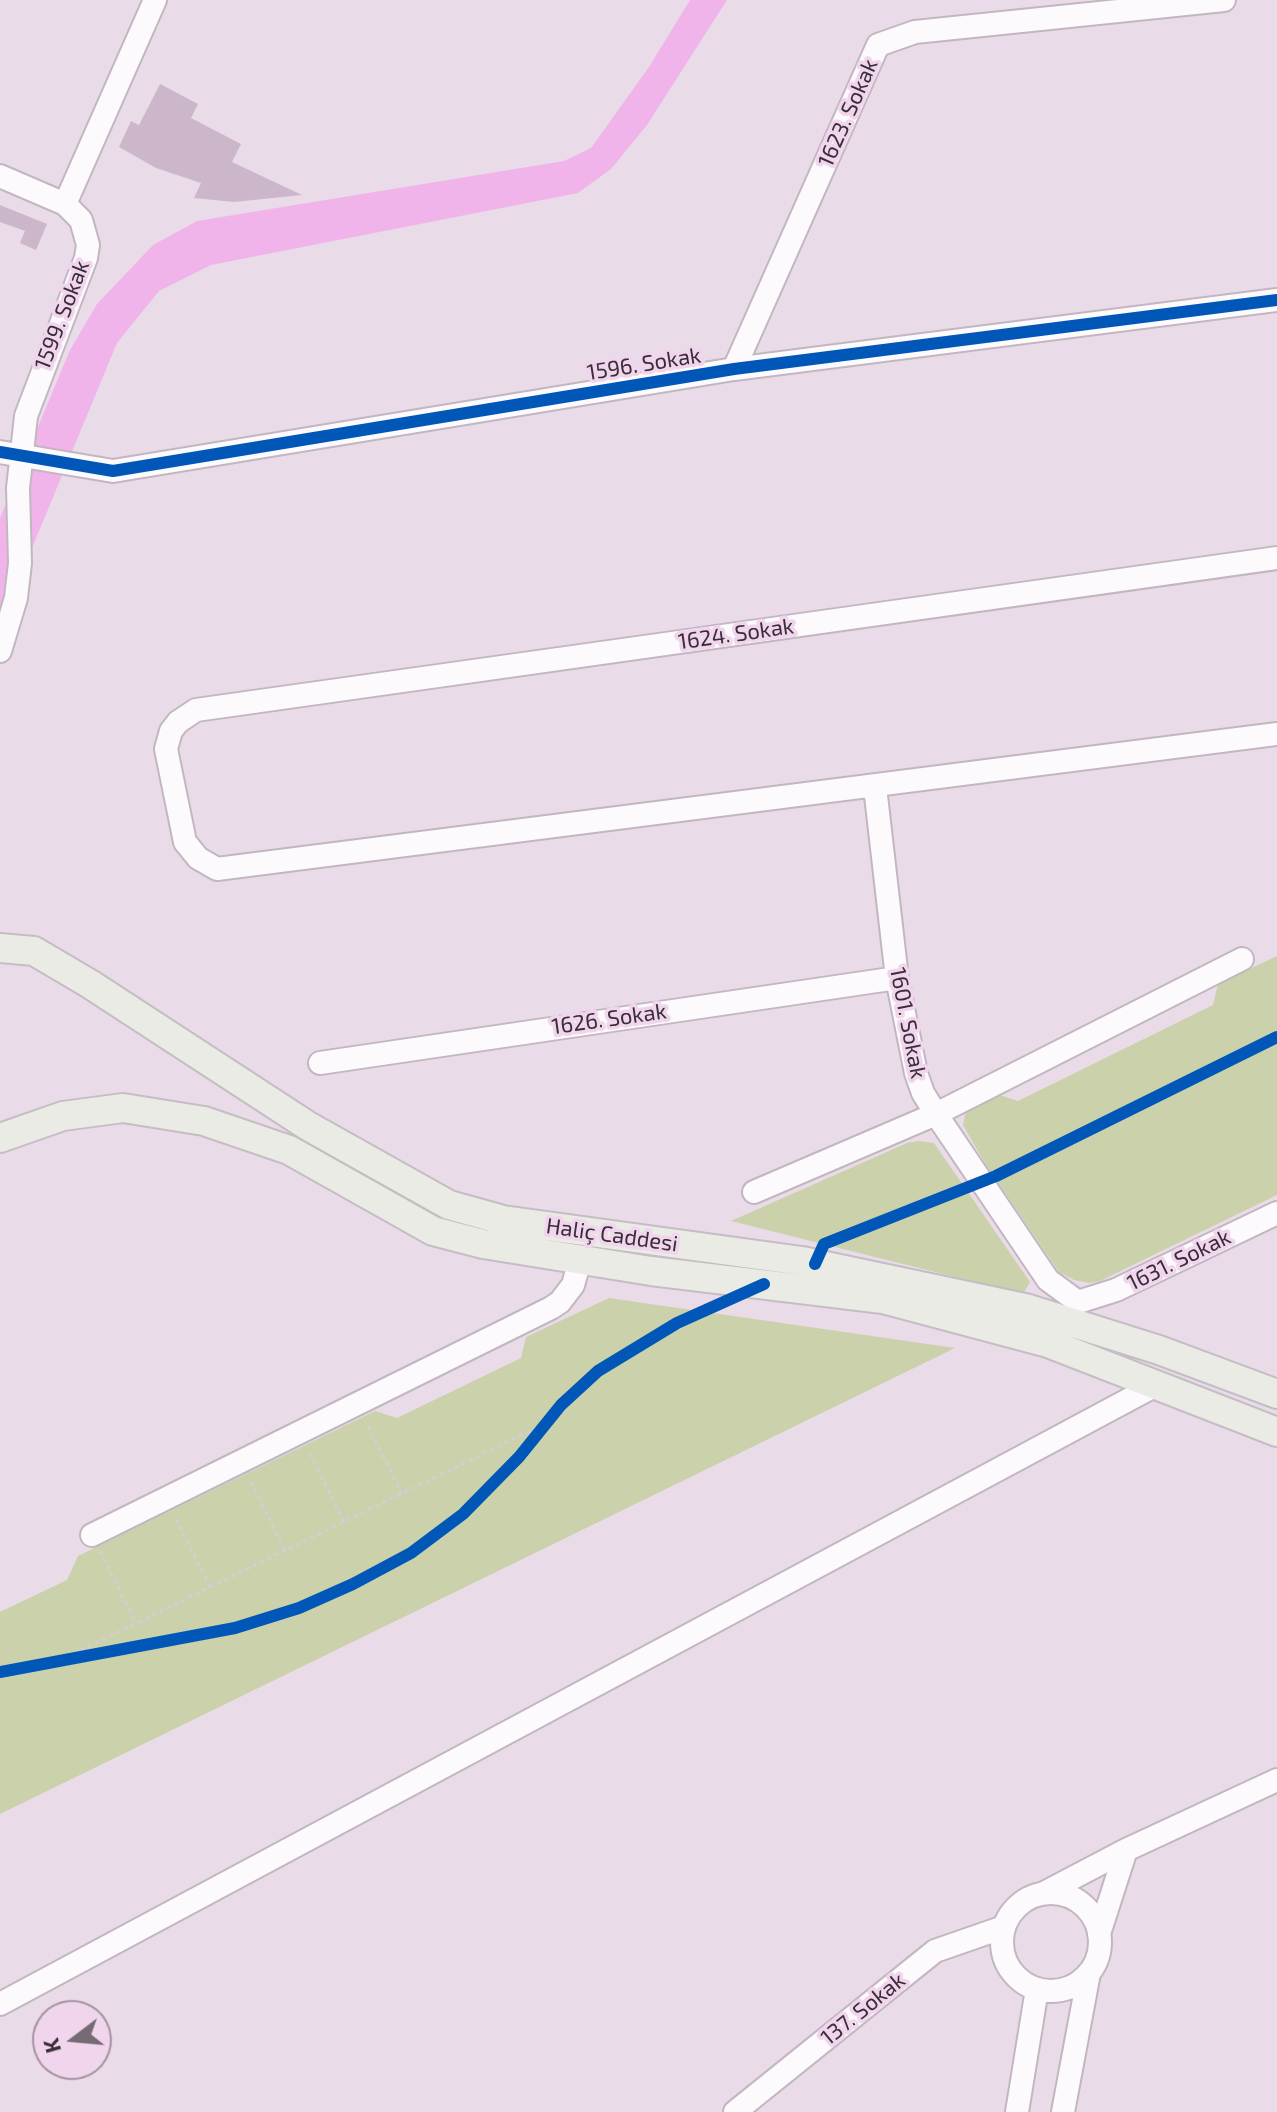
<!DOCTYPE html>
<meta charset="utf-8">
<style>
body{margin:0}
#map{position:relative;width:1277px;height:2112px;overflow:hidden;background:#eadbe8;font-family:"Exo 2",sans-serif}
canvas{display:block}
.north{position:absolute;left:32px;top:2000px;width:80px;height:80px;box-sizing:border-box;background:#f0d5ed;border:2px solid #a692a4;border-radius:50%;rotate:254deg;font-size:22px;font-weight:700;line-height:32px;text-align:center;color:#382e37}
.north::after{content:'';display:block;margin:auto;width:28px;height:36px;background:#766b75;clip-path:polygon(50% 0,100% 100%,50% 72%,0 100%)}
</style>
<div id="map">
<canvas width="1277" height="2112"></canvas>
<div class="north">K</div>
</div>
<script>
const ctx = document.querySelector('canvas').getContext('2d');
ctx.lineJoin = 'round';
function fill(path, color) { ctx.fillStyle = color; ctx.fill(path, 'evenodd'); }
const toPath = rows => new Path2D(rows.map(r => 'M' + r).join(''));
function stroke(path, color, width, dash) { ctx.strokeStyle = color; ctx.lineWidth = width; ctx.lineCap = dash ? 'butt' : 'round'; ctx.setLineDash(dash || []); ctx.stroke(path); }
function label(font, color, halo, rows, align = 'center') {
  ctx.font = font + ' "Exo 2",sans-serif'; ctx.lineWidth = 7; ctx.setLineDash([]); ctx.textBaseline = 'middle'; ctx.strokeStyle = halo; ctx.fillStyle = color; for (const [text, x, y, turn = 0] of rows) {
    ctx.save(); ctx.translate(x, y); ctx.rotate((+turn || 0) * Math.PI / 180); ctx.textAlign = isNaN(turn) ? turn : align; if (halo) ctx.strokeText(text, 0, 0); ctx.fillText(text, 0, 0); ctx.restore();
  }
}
fill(toPath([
 [1277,956,1277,1195,1100,1281,1090,1283,1074,1280,1059,1272,986,1165,963,1125,965,1115,970,1108,997,1094,1018,1101,1213,1005,1218,984],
 [918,1141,934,1143,1030,1282,1023,1294,731,1221,907,1143],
 [609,1298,955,1348,0,1814,0,1612,67,1580,78,1556,375,1411,397,1418,521,1358,526,1337]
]), '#cad1ab');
fill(toPath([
 [690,0,727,0,647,125,611,169,578,193,211,265,159,291,117,343,0,625,0,518,70,350,97,304,153,245,197,221,564,161,591,148,649,67]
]), '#f0b4eb');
fill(toPath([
 [160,84,198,104,191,118,241,144,232,162,302,195,234,202,194,198,201,183,156,168,119,147,131,121,139,125],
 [0,205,47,224,36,250,20,243,25,231,0,222]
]), '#ccb7ca');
const minor = toPath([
 [0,176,65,204,81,220,88,245,86,258,26,416,18,488,20,563,16,598,0,651],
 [65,204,155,0],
 [734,369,878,45,915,32,1224,0],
 [0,452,113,471,734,369,1277,300],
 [1277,558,196,710,178,722,171,731,166,749,185,842,198,858,217,869,1277,734],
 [875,787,897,978,916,1073,923,1093,936,1114,1048,1280,1078,1302,1116,1290,1277,1213],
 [320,1063,897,978],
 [754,1192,936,1114,1242,959],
 [92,1535,551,1308,560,1302,573,1285,580,1260],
 '1002 1942a49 49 0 1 1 98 0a49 49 0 1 1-98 0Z',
 [1044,1893,1126,1850,1277,1780],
 [1099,1934,1126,1850],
 [0,2004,1156,1385],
 [735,2112,935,1951,1004,1927],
 [1017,2112,1037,1989],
 [1063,2112,1089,1973]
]);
const major = toPath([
 [0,948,34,951,90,984,308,1126,449,1205,503,1220,802,1261,1029,1309,1159,1350,1277,1394],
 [0,1138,63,1116,123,1108,204,1121,289,1150,433,1231,483,1244,651,1271,883,1299,1048,1343,1277,1432]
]);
stroke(minor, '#c2b7c1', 26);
stroke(major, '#c5bdc4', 32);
stroke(toPath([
 [368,1426,402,1494],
 [310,1454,344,1522],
 [251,1482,285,1551],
 [176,1519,210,1587],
 [100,1551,136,1623],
 [59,1661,546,1423]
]), '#d3ced2', 3, [4, 4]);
stroke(minor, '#fcfafc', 22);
stroke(major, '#ebebe6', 28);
stroke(toPath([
 [0,452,113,471,734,369,1277,300],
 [815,1264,824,1244,996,1176,1277,1037],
 [0,1672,235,1628,299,1608,353,1584,411,1553,463,1514,519,1457,561,1405,598,1371,677,1323,764,1284]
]), '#0057b8', 12);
label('22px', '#382e37', '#f0d5ed', [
 ["1623. Sokak",848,113,-66],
 ["1599. Sokak",62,315,-69],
 ["1596. Sokak",644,364,-9],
 ["1624. Sokak",736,634,-8],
 ["1626. Sokak",609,1019,-8],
 ["1601. Sokak",908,1023,79],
 ["Haliç Caddesi",612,1235,8],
 ["1631. Sokak",1179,1260,-26],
 ["137. Sokak",863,2009,-39]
]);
</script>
